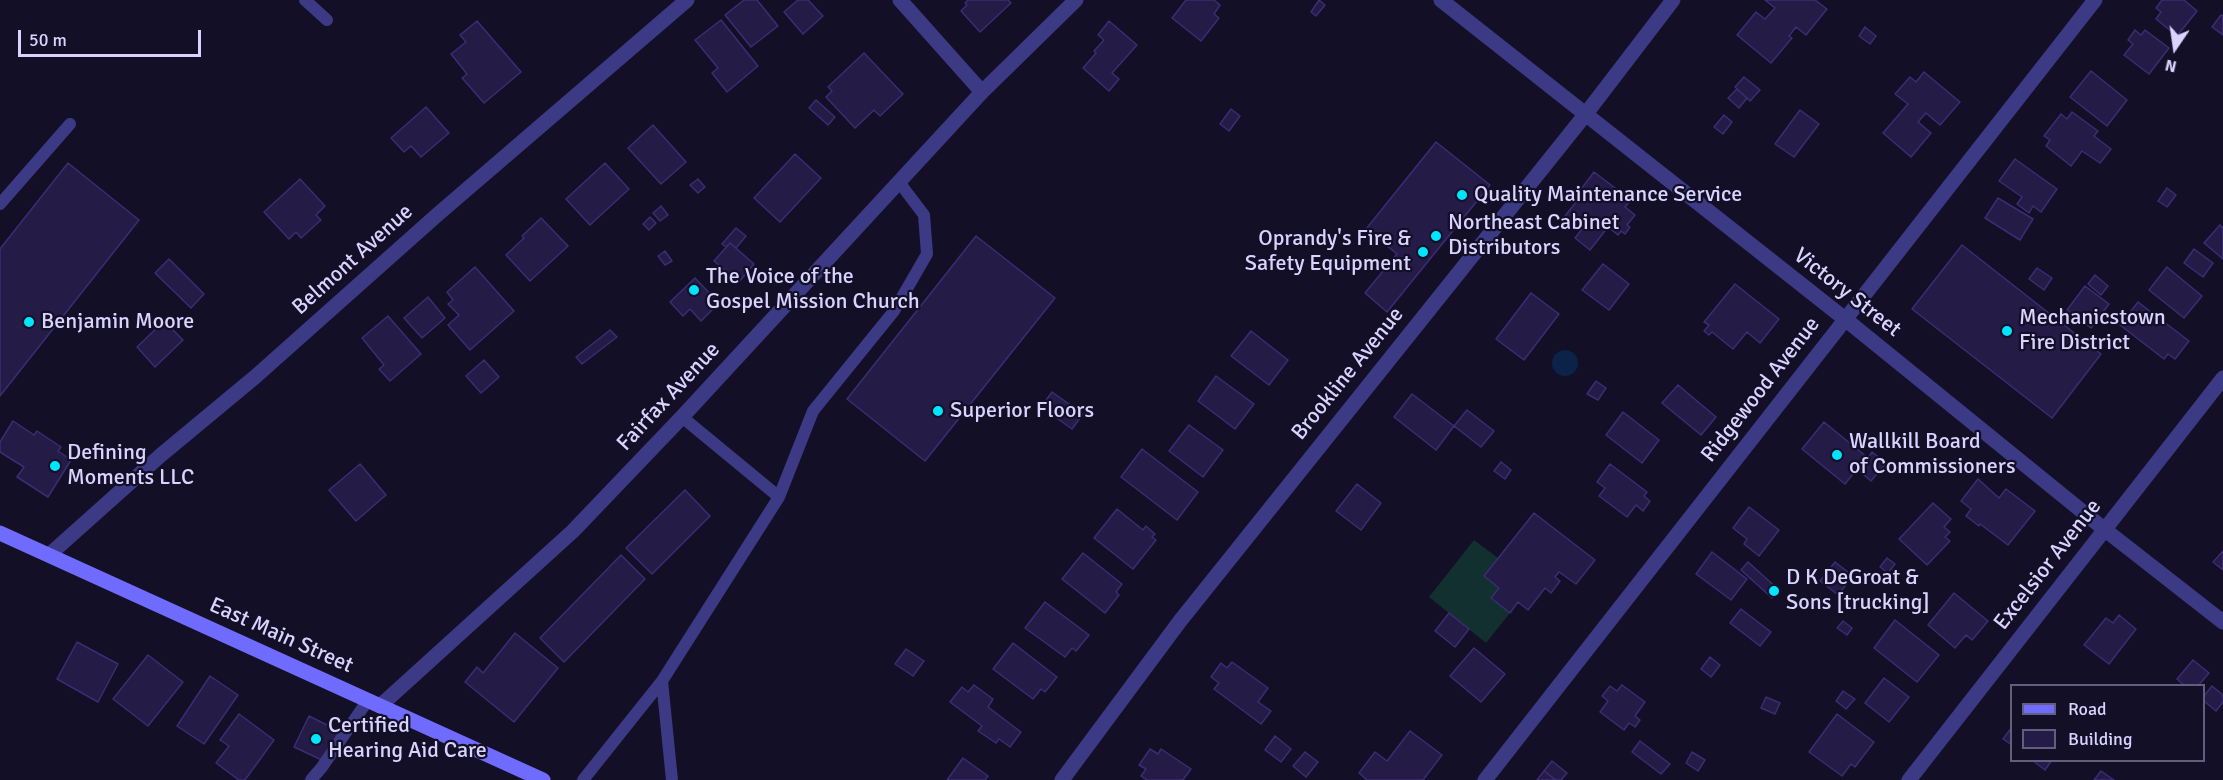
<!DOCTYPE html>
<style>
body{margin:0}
#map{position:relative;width:2223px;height:780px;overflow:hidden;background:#130f26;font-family:Signika,sans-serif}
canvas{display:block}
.legend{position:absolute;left:2010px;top:684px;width:195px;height:78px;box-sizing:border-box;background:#130f26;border:2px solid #625e7d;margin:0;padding:8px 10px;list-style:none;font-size:18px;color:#d9d4ff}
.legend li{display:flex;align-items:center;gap:12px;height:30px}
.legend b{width:30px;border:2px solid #625e7d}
.north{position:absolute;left:2145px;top:18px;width:60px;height:60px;-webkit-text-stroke:4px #130f26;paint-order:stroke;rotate:193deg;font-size:16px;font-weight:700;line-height:24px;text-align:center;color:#d9d4ff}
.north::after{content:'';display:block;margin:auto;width:21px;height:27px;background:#d9d4ff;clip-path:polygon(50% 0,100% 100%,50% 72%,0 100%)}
.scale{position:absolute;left:18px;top:30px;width:183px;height:27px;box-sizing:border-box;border:3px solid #d9d4ff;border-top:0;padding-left:8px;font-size:18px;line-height:21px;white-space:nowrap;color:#d9d4ff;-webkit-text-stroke:4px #130f26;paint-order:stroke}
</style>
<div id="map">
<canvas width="2223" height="780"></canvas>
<ul class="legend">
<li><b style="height:8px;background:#6f6bff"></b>Road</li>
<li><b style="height:16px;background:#241b47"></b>Building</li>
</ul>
<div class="north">N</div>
<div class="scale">50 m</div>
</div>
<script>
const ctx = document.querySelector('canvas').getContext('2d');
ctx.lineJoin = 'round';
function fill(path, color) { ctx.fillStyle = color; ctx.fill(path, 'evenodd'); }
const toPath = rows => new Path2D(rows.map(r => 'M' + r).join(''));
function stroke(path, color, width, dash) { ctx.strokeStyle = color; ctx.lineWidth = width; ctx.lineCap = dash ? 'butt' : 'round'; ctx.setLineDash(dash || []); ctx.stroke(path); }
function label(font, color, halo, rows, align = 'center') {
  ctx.font = font + ' Signika,sans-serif'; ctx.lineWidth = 4.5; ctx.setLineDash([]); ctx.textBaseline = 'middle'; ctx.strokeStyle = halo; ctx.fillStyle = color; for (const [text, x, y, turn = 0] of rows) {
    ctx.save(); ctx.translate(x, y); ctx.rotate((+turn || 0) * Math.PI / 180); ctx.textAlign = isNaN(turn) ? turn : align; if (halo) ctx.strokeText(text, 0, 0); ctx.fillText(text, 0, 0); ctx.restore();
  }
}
fill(toPath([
 [1474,540,1498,558,1484,576,1499,588,1491,598,1510,613,1486,643,1429,597]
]), '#12302f');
fill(toPath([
 '1552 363a13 13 0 1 1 26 0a13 13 0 1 1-26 0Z'
]), '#0c2248');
const building = toPath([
 [744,0,757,0,778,26,751,47,725,15,744,0],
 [798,0,808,0,823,16,803,34,784,12,798,0],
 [968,0,1008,0,1011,3,980,32,961,11,967,5,965,3,968,0],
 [1186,0,1214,0,1220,5,1214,14,1219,18,1201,41,1172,18,1186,0],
 [1319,0,1325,5,1316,16,1311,12,1319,0],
 [1765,0,1815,0,1827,9,1806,35,1796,27,1789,36,1792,38,1771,63,1737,35,1756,12,1765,19,1775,8,1765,0],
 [2162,0,2184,0,2197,11,2177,36,2156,19,2161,12,2156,8,2162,0],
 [2221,15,2223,16,2223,35,2212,27,2221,15],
 [721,20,758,66,727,92,712,73,718,68,695,40,721,20],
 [477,21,521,72,484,103,462,78,467,74,451,54,466,42,460,35,477,21],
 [1109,21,1137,45,1112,73,1119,79,1109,91,1083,68,1096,53,1094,51,1104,40,1098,35,1109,21],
 [1865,27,1876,36,1870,44,1859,36,1865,27],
 [2135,30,2141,35,2145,30,2169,48,2149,74,2124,55,2133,44,2128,40,2135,30],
 [864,53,903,94,880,116,874,110,855,128,826,97,832,91,828,87,864,53],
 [2091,71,2127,100,2107,126,2070,97,2091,71],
 [1924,72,1960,102,1940,125,1926,113,1918,122,1931,133,1911,157,1883,133,1908,104,1895,94,1910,77,1916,82,1924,72],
 [1744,77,1760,90,1750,101,1735,87,1744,77],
 [1737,89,1747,98,1739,108,1728,98,1737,89],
 [816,100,835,117,828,125,809,108,816,100],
 [426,107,449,133,421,157,411,146,404,152,391,138,426,107],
 [1231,109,1240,116,1229,131,1220,124,1231,109],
 [1800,110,1819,124,1794,157,1775,144,1800,110],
 [2072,112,2098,131,2094,136,2111,149,2100,163,2082,151,2071,166,2046,146,2050,140,2044,136,2061,114,2067,119,2072,112],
 [1724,115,1732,122,1723,134,1714,127,1724,115],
 [653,125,686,162,661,184,628,148,653,125],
 [1436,142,1490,185,1387,312,1365,293,1397,254,1366,229,1436,142],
 [795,154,821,178,780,222,754,198,795,154],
 [2015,159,2057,189,2041,212,2033,206,2029,213,2017,204,2022,197,1999,181,2015,159],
 [68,163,139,220,0,396,0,249,68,163],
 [605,163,629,189,590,225,566,199,605,163],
 [1594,172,1631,200,1625,207,1635,215,1627,225,1630,227,1625,234,1621,231,1618,235,1608,227,1590,250,1575,238,1582,229,1565,216,1576,202,1573,200,1594,172],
 [300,179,325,206,316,215,321,220,301,238,296,232,289,239,264,212,300,179],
 [698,179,705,187,698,193,690,185,698,179],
 [2167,188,2176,195,2167,207,2158,201,2167,188],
 [1998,198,2033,219,2020,240,1985,218,1998,198],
 [661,206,668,215,660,221,653,213,661,206],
 [650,217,656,223,649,230,643,224,650,217],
 [541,218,568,246,530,281,506,255,524,238,522,236,541,218],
 [2220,225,2223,228,2223,259,2204,243,2220,225],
 [736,228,746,236,736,248,730,243,726,247,722,244,736,228],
 [976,236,1055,298,925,461,847,399,976,236],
 [730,243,754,264,739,282,714,261,730,243],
 [1962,245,2101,354,2052,418,1912,309,1962,245],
 [2194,249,2213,263,2203,277,2184,263,2194,249],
 [665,251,672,261,665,265,658,256,665,251],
 [169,259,204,294,191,308,155,273,169,259],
 [1603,264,1629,284,1609,310,1582,290,1603,264],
 [475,267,514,311,470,350,448,325,459,315,448,304,453,300,447,292,475,267],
 [2167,267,2202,296,2184,318,2149,290,2167,267],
 [2037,268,2052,278,2044,290,2029,279,2037,268],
 [2095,275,2108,286,2101,295,2088,284,2095,275],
 [695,278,719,303,701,321,690,309,683,316,670,302,695,278],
 [1735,284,1779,319,1760,343,1747,332,1733,349,1712,332,1709,335,1704,331,1709,325,1704,322,1735,284],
 [2085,286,2109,304,2091,328,2067,310,2085,286],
 [1531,293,1559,314,1524,360,1496,339,1531,293],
 [428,297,445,318,422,338,404,318,428,297],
 [2138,302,2189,341,2175,359,2168,354,2164,359,2120,325,2138,302],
 [388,316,421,354,390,381,379,369,384,365,362,338,388,316],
 [164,321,183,340,155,367,137,347,164,321],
 [610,330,617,337,582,364,576,357,610,330],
 [1251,331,1288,360,1269,385,1231,356,1251,331],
 [484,360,499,377,481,393,466,376,484,360],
 [1216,376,1254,404,1235,429,1198,401,1216,376],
 [1596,381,1606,388,1598,400,1587,394,1596,381],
 [1678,385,1716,417,1701,435,1662,403,1678,385],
 [1052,392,1083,414,1072,429,1041,407,1052,392],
 [1412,394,1454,426,1436,450,1394,417,1412,394],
 [1467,410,1494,431,1481,447,1454,426,1467,410],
 [1623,412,1659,440,1642,463,1606,435,1623,412],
 [13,421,34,435,37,431,61,447,58,451,71,460,48,497,17,477,24,467,0,452,0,442,13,421],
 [1824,422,1868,458,1872,452,1886,463,1871,481,1857,469,1845,484,1802,449,1824,422],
 [1189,425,1223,450,1203,477,1169,451,1189,425],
 [1142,449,1198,492,1177,520,1121,477,1142,449],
 [1501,462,1511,470,1505,479,1494,471,1501,462],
 [360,464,386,495,356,521,329,490,360,464],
 [1610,464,1647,492,1644,496,1650,501,1643,511,1636,505,1627,517,1599,496,1605,488,1597,482,1610,464],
 [1978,479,1999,498,2006,489,2035,511,2008,545,1980,524,1979,526,1966,516,1971,509,1961,501,1978,479],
 [1357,484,1381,503,1361,530,1336,511,1357,484],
 [685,490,710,516,652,574,626,548,685,490],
 [1933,503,1951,519,1944,527,1950,532,1945,537,1950,541,1927,565,1899,539,1933,503],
 [1749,507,1779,530,1759,556,1744,544,1747,539,1733,528,1749,507],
 [1117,509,1143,530,1146,526,1155,534,1152,537,1156,540,1133,569,1094,538,1117,509],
 [1534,513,1595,560,1576,584,1559,572,1555,577,1560,581,1551,593,1545,588,1528,610,1518,602,1510,613,1491,598,1499,588,1484,576,1534,513],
 [2223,551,2223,570,2213,562,2223,551],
 [1712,552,1747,579,1731,600,1696,574,1712,552],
 [1083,553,1122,584,1116,592,1119,595,1105,613,1062,579,1083,553],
 [621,555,645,579,564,662,540,638,621,555],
 [1887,558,1895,564,1888,573,1880,567,1887,558],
 [1748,562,1779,590,1772,598,1741,570,1748,562],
 [1835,562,1853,576,1838,595,1820,581,1835,562],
 [1954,593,1988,621,1972,640,1966,635,1955,648,1928,625,1954,593],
 [1045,602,1089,635,1076,651,1072,648,1065,657,1025,628,1045,602],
 [1741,609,1771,632,1760,646,1730,623,1741,609],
 [1449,613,1469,629,1455,647,1435,631,1449,613],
 [2119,615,2136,629,2109,664,2084,645,2106,618,2113,623,2119,615],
 [1895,620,1939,655,1917,682,1874,648,1895,620],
 [1843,621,1852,628,1847,635,1837,628,1843,621],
 [515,633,558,668,514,722,465,682,477,667,483,673,515,633],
 [77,642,118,664,98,702,57,679,77,642],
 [1013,643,1057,677,1045,692,1041,689,1033,699,993,669,1013,643],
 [1474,648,1505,674,1481,702,1450,676,1474,648],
 [906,649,924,661,913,676,895,664,906,649],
 [148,655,183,682,148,726,113,699,148,655],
 [1710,657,1720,665,1711,677,1701,669,1710,657],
 [2193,660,2209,673,2198,686,2185,686,2177,679,2193,660],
 [1232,662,1268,688,1258,702,1271,711,1261,724,1214,689,1219,683,1211,677,1221,663,1227,668,1232,662],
 [210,676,238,695,204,744,177,726,210,676],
 [1884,678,1909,697,1889,722,1865,703,1884,678],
 [974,685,993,699,988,707,1021,732,1010,747,999,739,996,743,978,731,982,726,950,702,962,687,968,692,974,685],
 [1622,685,1645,702,1635,716,1640,720,1635,727,1629,723,1624,730,1600,712,1608,701,1602,696,1610,686,1617,691,1622,685],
 [2212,686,2223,695,2223,702,2216,711,2204,701,2204,696,2212,686],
 [1843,691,1855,699,1846,709,1836,701,1843,691],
 [1766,697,1780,703,1775,714,1761,708,1766,697],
 [239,714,274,740,245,780,239,780,216,763,229,746,220,740,239,714],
 [1837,714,1874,742,1855,767,1851,764,1842,776,1809,752,1837,714],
 [309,716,339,731,324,761,294,747,309,716],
 [2012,727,2012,745,2003,739,2012,727],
 [1410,731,1442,755,1423,780,1367,780,1359,773,1375,752,1387,761,1410,731],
 [1275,736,1291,749,1281,762,1265,750,1275,736],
 [1640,741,1670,764,1661,774,1632,752,1640,741],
 [1150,749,1158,754,1161,749,1191,769,1183,780,1147,780,1141,776,1146,769,1139,765,1150,749],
 [1305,752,1318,762,1306,777,1293,766,1305,752],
 [1692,752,1705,760,1698,771,1686,763,1692,752],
 [963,758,988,776,985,780,947,780,963,758],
 [2032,760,2052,760,2045,770,2032,760],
 [1552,761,1567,773,1561,780,1556,780,1544,771,1552,761],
 [1544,771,1556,780,1537,780,1544,771],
 [2101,771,2114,780,2094,780,2101,771]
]);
fill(building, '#241b47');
stroke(building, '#3b2d73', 1.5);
stroke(toPath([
 [305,0,327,20],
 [0,204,70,124],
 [779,497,813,411,894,311,927,254,924,215,899,182],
 [311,780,322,767,368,700],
 [583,780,662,681],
 [672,780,662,681,779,497,682,417]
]), '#3d3a85', 12);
stroke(toPath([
 [900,0,982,92],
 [1441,0,1845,319,2104,529,2223,622],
 [49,555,161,455,255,377,437,215,687,0],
 [380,706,573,531,682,417,982,92,1076,0],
 [1062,780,1180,621,1585,115,1673,0],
 [1485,780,2095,0],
 [1909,780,2223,378]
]), '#3d3a85', 15);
stroke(toPath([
 [0,533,543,780]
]), '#6f6bff', 15);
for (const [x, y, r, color] of [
 [1462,195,6,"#00e5ff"],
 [1436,236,6,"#00e5ff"],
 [1423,252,6,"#00e5ff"],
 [694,290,6,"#00e5ff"],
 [29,322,6,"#00e5ff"],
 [2007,331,6,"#00e5ff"],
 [938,411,6,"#00e5ff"],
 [1837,455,6,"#00e5ff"],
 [55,466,6,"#00e5ff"],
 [1774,591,6,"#00e5ff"],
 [316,739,6,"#00e5ff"]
]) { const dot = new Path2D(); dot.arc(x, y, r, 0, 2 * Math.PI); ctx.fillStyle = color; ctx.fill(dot); stroke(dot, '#130f26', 2); }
label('22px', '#d9d4ff', '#130f26', [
 ["Quality Maintenance Service",1474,195],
 ["Northeast Cabinet",1448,223],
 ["Distributors",1448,248],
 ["Oprandy's Fire &",1411,239,"right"],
 ["Safety Equipment",1411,264,"right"],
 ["The Voice of the",706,277],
 ["Gospel Mission Church",706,302],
 ["Mechanicstown",2019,318],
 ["Fire District",2019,343],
 ["Benjamin Moore",41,322],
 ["Superior Floors",950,411],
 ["Wallkill Board",1849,442],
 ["of Commissioners",1849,467],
 ["Defining",67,453],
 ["Moments LLC",67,478],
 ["D K DeGroat &",1786,578],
 ["Sons [trucking]",1786,603],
 ["Certified",328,726],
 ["Hearing Aid Care",328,751]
], 'left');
label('22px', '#d9d4ff', '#130f26', [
 ["Belmont Avenue",353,260,-42],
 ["Victory Street",1847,293,38],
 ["Brookline Avenue",1348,374,-51],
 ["Ridgewood Avenue",1761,390,-52],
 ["Fairfax Avenue",669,397,-47],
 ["Excelsior Avenue",2048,565,-52],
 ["East Main Street",281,636,24]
]);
</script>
